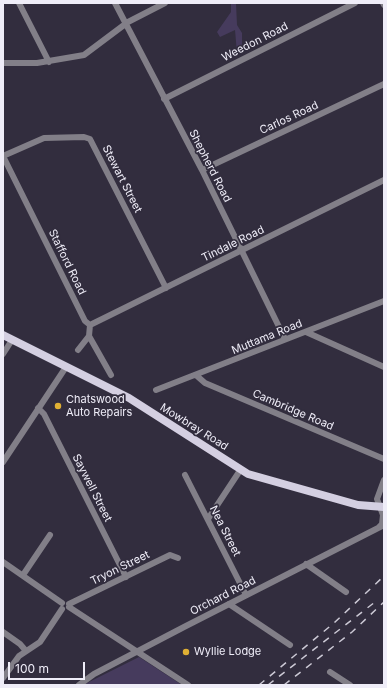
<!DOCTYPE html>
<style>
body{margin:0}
#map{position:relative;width:387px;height:688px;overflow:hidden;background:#322d3e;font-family:Inter,sans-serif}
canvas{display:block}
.frame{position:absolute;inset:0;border:4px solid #efedf8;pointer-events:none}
.scale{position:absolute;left:8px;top:662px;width:77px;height:18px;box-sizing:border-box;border:2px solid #efedf8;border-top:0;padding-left:5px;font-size:12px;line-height:14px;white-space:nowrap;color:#efedf8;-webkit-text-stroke:3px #322d3e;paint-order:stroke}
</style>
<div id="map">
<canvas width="387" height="688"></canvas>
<div class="frame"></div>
<div class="scale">100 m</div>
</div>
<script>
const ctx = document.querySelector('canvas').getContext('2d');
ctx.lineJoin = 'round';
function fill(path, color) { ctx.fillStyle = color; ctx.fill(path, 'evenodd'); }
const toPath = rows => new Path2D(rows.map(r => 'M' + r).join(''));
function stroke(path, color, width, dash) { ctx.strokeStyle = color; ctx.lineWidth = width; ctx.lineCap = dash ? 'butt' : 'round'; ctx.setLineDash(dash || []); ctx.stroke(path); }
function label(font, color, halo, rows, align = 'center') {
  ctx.font = font + ' Inter,sans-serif'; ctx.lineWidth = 3.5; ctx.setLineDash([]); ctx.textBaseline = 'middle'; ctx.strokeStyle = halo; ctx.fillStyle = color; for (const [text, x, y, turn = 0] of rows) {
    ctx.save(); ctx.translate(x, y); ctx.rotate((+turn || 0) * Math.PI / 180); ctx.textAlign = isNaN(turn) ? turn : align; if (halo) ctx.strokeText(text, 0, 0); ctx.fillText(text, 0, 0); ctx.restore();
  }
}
fill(toPath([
 [231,3,236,3,237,25,242,33,242,50,237,53,235,30,220,37,217,32,231,12],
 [139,657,182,685,83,685]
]), '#463b5d');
stroke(toPath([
 [19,3,49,62],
 [115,3,202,170,285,339],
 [383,3,384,5],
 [3,63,37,63,84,55,128,22,165,3],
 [164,99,355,3],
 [3,156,44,138,84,137,90,139,166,288],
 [3,156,85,321,90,325,89,336,111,375],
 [202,170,384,84],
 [90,325,384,180],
 [306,332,384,367],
 [78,350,89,336],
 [3,354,12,340],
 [197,376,205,383,384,459],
 [156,390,384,301],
 [38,408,44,414,126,577],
 [3,462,66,367],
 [185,475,246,595],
 [208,519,241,469],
 [379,527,382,524,383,515,377,499,384,480],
 [3,562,62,603],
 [306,564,346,592],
 [23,575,50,535],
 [69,604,170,555,178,558],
 [229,604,290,645],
 [69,607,188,685],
 [3,632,20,644,26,651],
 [330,672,350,685],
 [3,678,19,656,40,642,62,609],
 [79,685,94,674,184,627,384,525]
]), '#827f88', 6);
stroke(toPath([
 [3,335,129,398,248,474,358,505,384,507]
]), '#d4cfe1', 8);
stroke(toPath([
 [259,685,334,623,384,576],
 [268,685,375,602],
 [284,685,352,632,384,602]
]), '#ccc9d5', 1.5, [7, 7]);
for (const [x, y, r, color] of [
 [58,406,4,"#e0b034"],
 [186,652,4,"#e0b034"]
]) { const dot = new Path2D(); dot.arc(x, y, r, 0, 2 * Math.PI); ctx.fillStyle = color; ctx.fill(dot); stroke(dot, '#322d3e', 1.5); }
label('11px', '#efedf8', '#322d3e', [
 ["Weedon Road",255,42,-27],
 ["Carlos Road",289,118,-25],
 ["Shepherd Road",210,166,63],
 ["Stewart Street",122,179,63],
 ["Tindale Road",233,244,-26],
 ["Stafford Road",67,262,64],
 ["Muttama Road",267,337,-22],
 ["Cambridge Road",293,410,23],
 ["Mowbray Road",194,427,32],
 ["Saywell Street",92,488,63],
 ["Nea Street",225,531,63],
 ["Tryon Street",120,568,-26],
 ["Orchard Road",223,596,-27]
]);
label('11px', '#efedf8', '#322d3e', [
 ["Chatswood",66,400],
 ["Auto Repairs",66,413],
 ["Wyllie Lodge",194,652]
], 'left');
</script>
